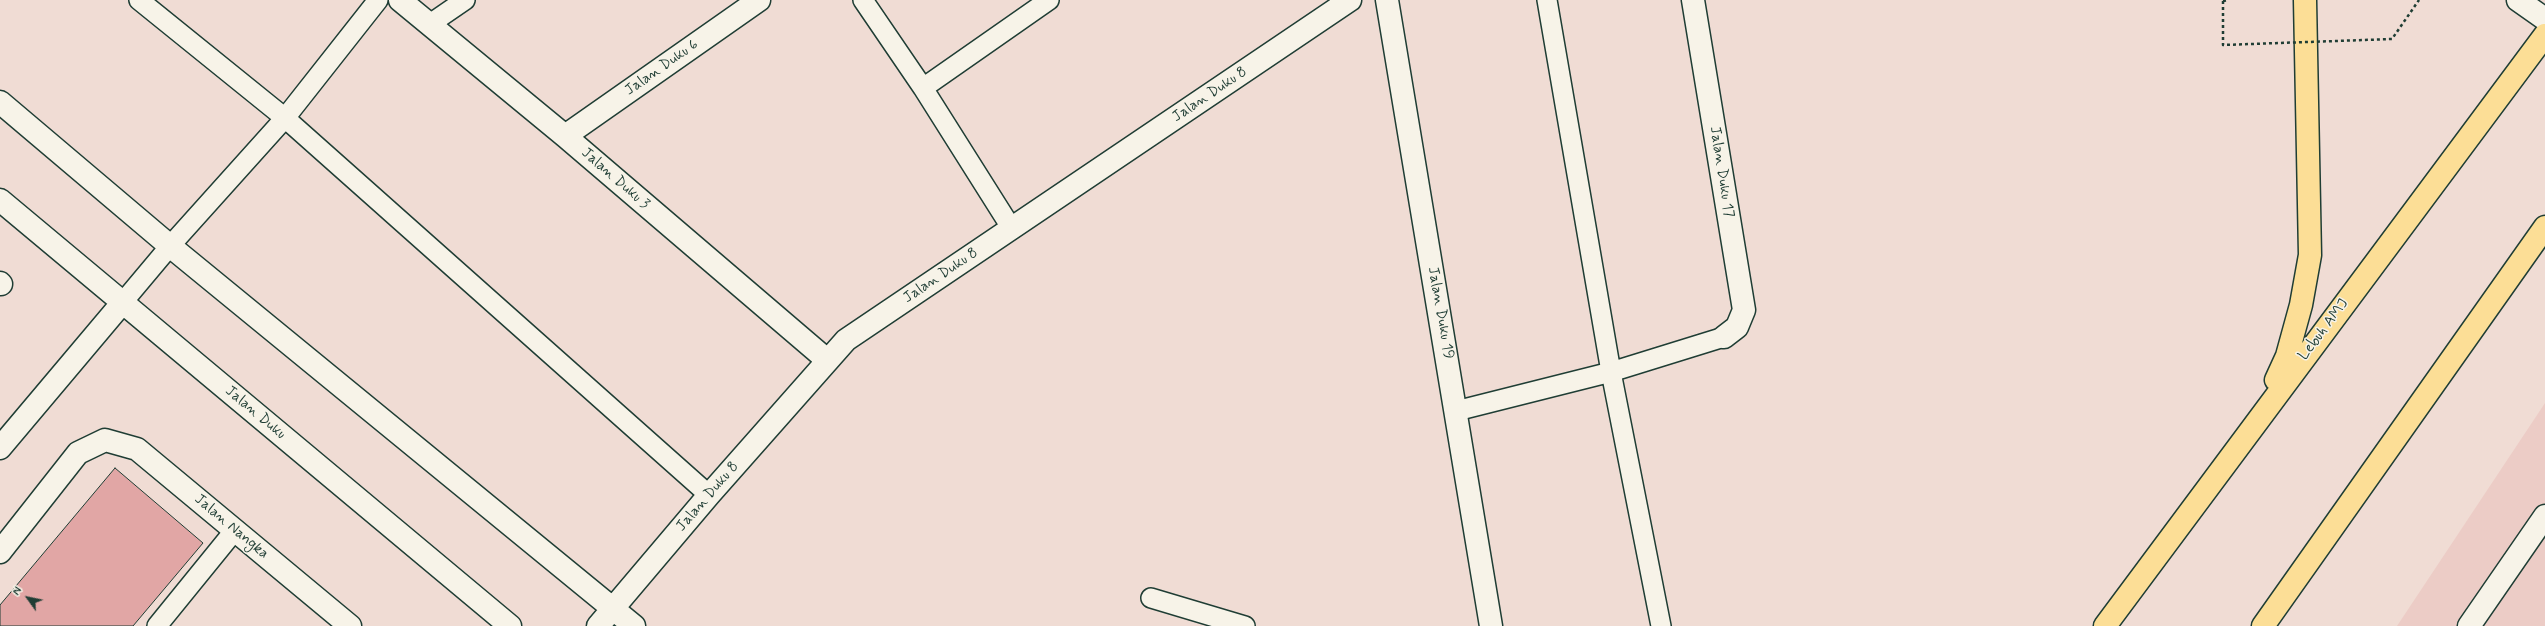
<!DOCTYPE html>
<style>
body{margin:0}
#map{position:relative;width:2545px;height:626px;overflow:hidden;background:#f0dcd4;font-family:Mynerve,sans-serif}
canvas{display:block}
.north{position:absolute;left:8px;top:578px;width:40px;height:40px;-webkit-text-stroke:3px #f7f3e8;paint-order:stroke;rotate:303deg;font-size:11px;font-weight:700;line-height:16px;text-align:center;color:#1f3d34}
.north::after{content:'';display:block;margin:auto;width:14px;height:18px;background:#1f3d34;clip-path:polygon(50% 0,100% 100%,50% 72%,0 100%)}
</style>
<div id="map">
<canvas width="2545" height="626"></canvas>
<div class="north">N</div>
</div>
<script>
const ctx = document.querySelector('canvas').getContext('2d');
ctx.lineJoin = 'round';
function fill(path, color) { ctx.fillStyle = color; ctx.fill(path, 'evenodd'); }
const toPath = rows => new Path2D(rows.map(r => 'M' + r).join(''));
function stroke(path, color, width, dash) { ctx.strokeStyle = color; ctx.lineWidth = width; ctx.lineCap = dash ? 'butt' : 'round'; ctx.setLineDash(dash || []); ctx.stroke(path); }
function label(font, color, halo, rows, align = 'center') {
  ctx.font = font + ' Mynerve,sans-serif'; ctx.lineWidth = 3; ctx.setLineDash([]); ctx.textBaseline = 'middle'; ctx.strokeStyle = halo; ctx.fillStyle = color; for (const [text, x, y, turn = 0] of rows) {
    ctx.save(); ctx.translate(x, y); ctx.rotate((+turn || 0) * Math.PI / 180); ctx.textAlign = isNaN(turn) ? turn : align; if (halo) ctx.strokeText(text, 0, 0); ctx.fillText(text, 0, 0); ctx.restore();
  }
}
fill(toPath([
 [2545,403,2545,626,2397,626]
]), '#ecccc6');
const building = toPath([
 [115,468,203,543,133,626,0,626,0,605,115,468]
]);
fill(building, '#e1a6a5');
stroke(building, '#1f3d34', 1);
const lane = toPath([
 [139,0,285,118,709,495],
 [863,0,923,88,1012,229],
 [1547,0,1611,372,1661,626],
 [430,24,465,0],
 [923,88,1049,0],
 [123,302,170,246,285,118,378,0],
 [1456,411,1611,372,1724,337],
 [1151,598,1245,626],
 [157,626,235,530]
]);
const street = toPath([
 [400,0,565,136,827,360],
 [1387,0,1491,626],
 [1693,0,1744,310,1737,327,1724,337],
 [0,102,170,246,634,626],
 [565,136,759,0],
 [0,200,510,626],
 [0,283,1,284],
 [0,448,123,302],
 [0,552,78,453,105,440,137,449,350,626],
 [598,626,709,495,846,340,1350,0],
 [2469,626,2545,516]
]);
const secondary = toPath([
 [2518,0,2545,19]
]);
const highway = toPath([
 [2276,380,2287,356,2301,305,2310,255,2305,0],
 [2105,626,2545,35],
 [2263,626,2545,227]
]);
stroke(lane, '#1f3d34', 22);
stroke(street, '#1f3d34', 25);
stroke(secondary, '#1f3d34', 25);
stroke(highway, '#1f3d34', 25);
stroke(toPath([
 [2223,1,2228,0]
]), '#1f3d34', 2.5, [3, 3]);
stroke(lane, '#f7f3e8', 19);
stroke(street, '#f7f3e8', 22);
stroke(secondary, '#f7f3e8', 22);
stroke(highway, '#fcde96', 22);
stroke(toPath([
 [2223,1,2223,45,2392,39,2419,0]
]), '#1f3d34', 2.5, [3, 3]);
label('15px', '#1f3d34', '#f7f3e8', [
 ["Jalan Duku 6",662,68,-35],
 ["Jalan Duku 8",1210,95,-34],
 ["Jalan Duku 17",1721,172,81],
 ["Jalan Duku 3",615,179,41],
 ["Jalan Duku 8",941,276,-34],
 ["Jalan Duku 19",1440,313,80],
 ["Lebuh AMJ",2324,330,-53],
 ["Jalan Duku",255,413,40],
 ["Jalan Duku 8",708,497,-49],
 ["Jalan Nangka",231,527,40]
]);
</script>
